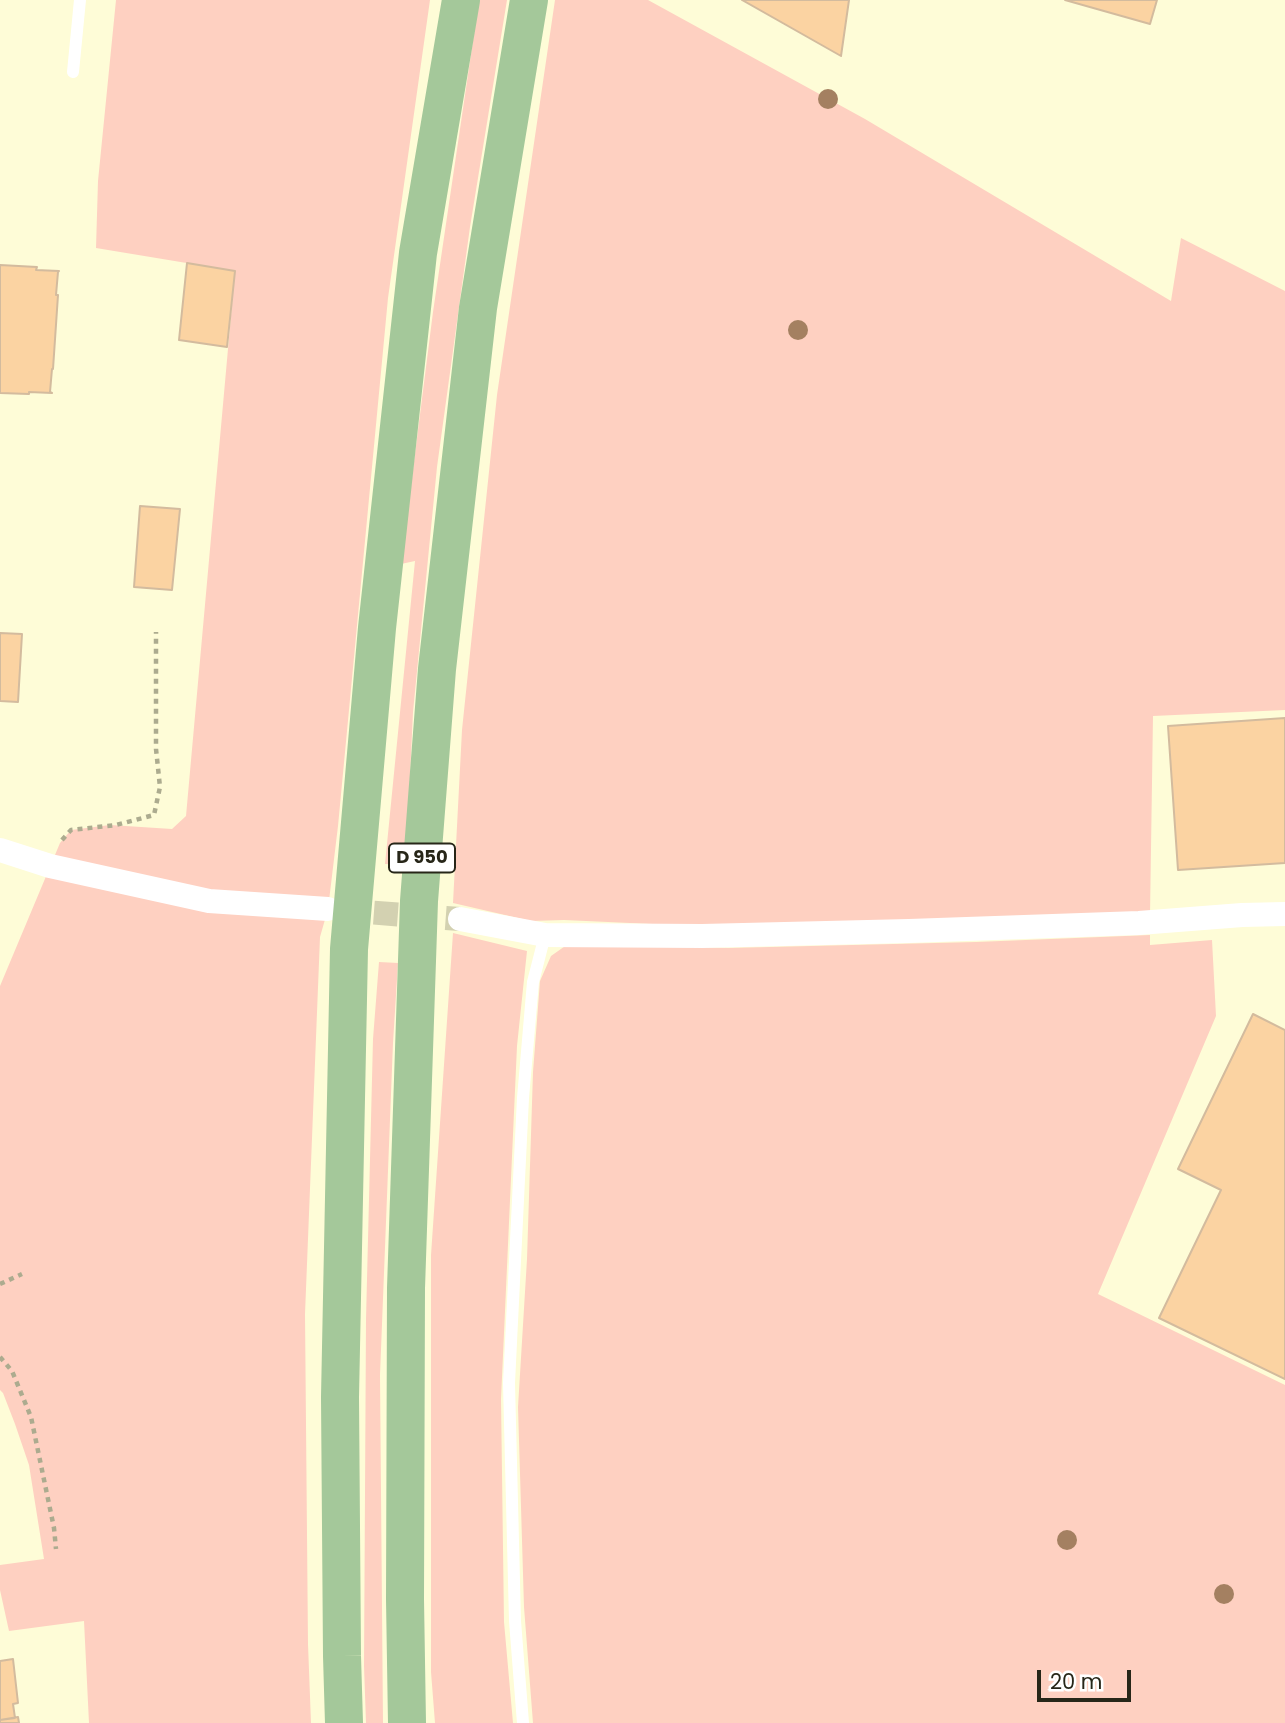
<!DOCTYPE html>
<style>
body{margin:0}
#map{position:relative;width:1285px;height:1723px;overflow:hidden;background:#fefcd7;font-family:Poppins,sans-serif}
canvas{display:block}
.scale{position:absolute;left:1037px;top:1670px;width:94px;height:32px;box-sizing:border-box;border:4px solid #272618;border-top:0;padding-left:9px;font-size:21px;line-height:24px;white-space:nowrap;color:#272618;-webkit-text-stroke:5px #fff;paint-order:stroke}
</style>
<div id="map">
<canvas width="1285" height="1723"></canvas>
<div class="scale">20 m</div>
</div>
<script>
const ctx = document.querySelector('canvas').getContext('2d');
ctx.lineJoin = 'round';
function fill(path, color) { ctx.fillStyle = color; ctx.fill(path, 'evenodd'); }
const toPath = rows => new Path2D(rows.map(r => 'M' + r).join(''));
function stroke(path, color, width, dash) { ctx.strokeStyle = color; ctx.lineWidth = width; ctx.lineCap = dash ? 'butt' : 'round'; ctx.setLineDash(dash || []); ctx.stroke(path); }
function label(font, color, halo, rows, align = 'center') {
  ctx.font = font + ' Poppins,sans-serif'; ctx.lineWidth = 6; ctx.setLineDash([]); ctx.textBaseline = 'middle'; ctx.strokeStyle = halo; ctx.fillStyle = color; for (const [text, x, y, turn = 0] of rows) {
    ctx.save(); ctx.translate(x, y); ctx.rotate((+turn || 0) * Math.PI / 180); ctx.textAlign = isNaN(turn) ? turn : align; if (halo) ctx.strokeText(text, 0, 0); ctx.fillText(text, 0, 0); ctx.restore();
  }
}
fill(toPath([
 [116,0,430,0,388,298,338,826,328,909,320,937,305,1314,308,1644,311,1723,89,1723,84,1621,9,1631,0,1590,0,1565,44,1559,29,1465,15,1424,3,1393,0,1390,0,986,60,843,71,830,110,825,172,829,186,816,235,271,96,248,98,181],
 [479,0,507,0,470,227,437,467,413,712,406,865,385,864,415,561,401,564,433,312],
 [555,0,648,0,865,119,1171,301,1181,238,1285,291,1285,710,1153,716,1150,915,740,928,564,920,531,921,453,903,462,730,497,395],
 [453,933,527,951,517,1046,501,1399,504,1622,513,1723,435,1723,431,1672,431,1255],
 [1150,935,1150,945,1212,940,1216,1016,1098,1294,1285,1385,1285,1723,533,1723,524,1607,518,1407,527,1259,533,1072,540,981,551,956,568,944,728,948,976,942],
 [379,962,398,963,393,1043,380,1375,383,1723,366,1723,364,1666,366,1319,373,1039]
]), '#fed0c1');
const building = toPath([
 [742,0,849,0,841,56,742,0],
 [1065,0,1157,0,1150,24,1065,0],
 [187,263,235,271,227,347,179,340,187,263],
 [0,265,37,267,36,270,59,271,58,272,56,295,58,295,53,369,52,369,50,392,52,393,29,392,29,394,0,393,0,265],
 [140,506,180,509,172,590,134,587,140,506],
 [0,633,22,634,18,702,0,701,0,633],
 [1285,718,1285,863,1178,870,1168,726,1285,718],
 [1253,1014,1285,1030,1285,1379,1159,1318,1221,1190,1178,1169,1253,1014],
 [13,1659,18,1703,13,1704,15,1718,0,1720,0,1661,13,1659],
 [18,1717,19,1723,0,1723,0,1720,18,1717]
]);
fill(building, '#fbd3a2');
stroke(building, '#d3bb9e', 2);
stroke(toPath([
 [338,910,460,919]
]), '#d3d1b1', 24, [24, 12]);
stroke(toPath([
 [62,840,71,830,116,825,154,815,160,787,156,749,156,632],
 [0,1284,22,1274],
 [0,1357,12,1371,31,1417,54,1528,56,1549]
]), '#acab8f', 4.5, [5, 5]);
stroke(toPath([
 [73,72,80,0],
 [523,1723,515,1621,509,1383,523,1098,533,982,545,935]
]), '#fff', 12);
stroke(toPath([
 [0,850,50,866,209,901,328,909],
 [460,919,545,935,702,936,909,931,1139,923,1242,915,1285,914]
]), '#fff', 24);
stroke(toPath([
 [344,1723,342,1656,340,1397,349,949,377,628,418,253,461,0],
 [407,1723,405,1599,406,1288,419,901,437,669,478,308,529,0]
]), '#a4c89a', 38);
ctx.fillStyle = '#a48061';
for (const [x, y] of [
 [828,99],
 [798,330],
 [1067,1540],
 [1224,1594]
]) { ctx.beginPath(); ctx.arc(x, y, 10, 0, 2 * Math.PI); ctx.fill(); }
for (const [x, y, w] of [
 [422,858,66]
]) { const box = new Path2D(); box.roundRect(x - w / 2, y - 14.5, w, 29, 5); ctx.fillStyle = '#fff'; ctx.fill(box); stroke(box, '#272618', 2); }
label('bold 18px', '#272618', null, [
 ["D 950",422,858]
]);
</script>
